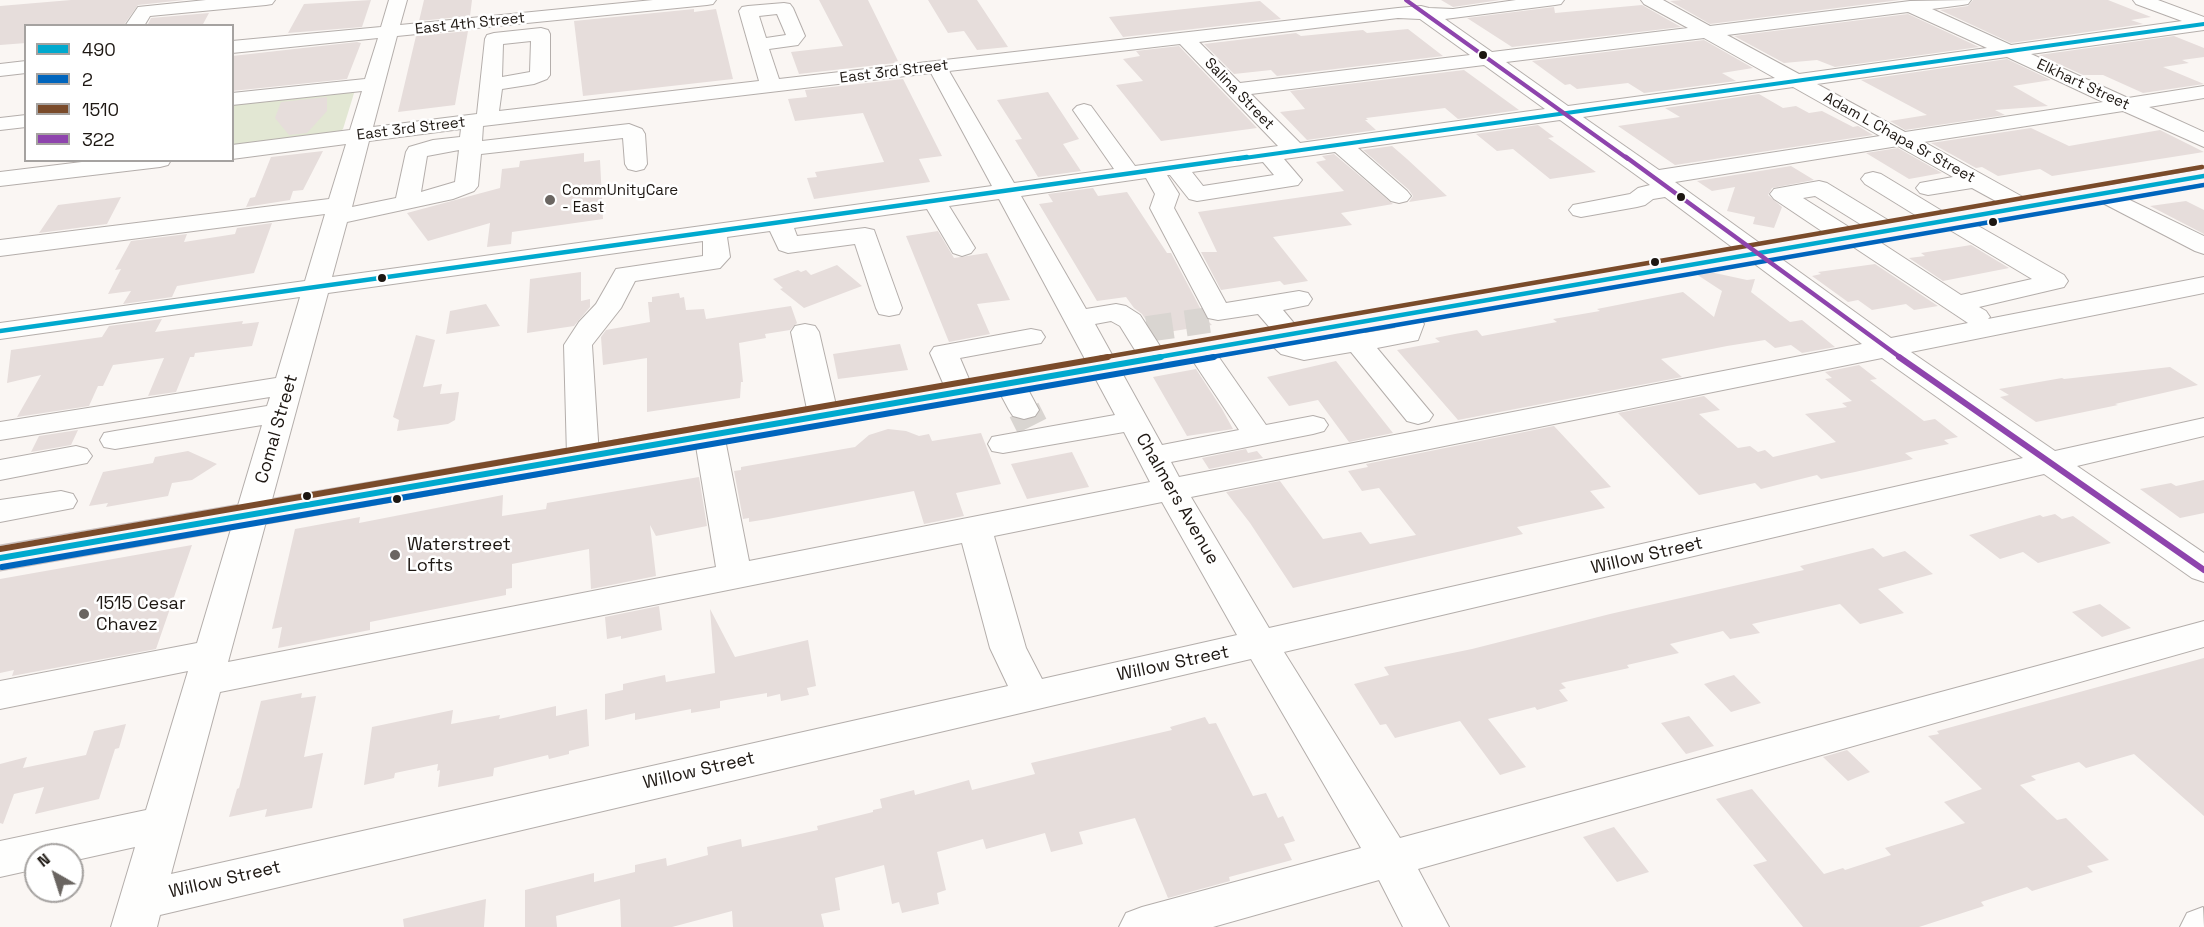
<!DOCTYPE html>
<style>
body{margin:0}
#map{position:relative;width:2204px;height:927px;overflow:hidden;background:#faf6f3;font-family:"Space Grotesk",sans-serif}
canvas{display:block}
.legend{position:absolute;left:24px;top:24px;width:210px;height:138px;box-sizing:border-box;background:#fff;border:2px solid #a5a2a0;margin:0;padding:8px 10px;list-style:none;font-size:18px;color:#1d1712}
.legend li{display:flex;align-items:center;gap:12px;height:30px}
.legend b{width:30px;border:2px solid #a5a2a0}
.north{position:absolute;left:24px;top:843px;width:60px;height:60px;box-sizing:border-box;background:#fff;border:2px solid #a5a2a0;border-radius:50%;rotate:321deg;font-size:16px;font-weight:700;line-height:24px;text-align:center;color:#1d1712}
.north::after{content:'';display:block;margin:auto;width:21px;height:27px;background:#6a6561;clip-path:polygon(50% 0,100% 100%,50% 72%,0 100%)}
</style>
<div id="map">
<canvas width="2204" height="927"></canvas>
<ul class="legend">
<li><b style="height:8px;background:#00a9ce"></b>490</li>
<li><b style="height:8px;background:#0065bd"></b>2</li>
<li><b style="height:8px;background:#7a4b2a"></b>1510</li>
<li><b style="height:8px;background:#8e44ad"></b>322</li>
</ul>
<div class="north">N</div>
</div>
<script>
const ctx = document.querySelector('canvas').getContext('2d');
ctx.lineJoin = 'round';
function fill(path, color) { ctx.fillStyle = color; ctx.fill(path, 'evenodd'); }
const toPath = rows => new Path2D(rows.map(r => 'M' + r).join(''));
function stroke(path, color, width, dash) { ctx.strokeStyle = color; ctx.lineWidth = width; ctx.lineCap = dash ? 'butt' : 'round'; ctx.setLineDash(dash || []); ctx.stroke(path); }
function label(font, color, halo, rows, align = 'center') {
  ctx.font = font + ' "Space Grotesk",sans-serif'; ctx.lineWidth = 5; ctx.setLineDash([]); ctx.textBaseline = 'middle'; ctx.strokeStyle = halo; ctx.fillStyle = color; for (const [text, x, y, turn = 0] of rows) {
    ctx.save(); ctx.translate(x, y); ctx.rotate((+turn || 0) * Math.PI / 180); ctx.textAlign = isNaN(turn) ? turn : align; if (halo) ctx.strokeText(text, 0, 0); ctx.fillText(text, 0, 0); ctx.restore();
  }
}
fill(toPath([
 [355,90,343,129,340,132,233,146,233,102]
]), '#e2e7d3');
fill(toPath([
 [71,0,184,0,138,5,123,26,26,26,26,43,0,45,0,6],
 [371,0,362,27,288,33,304,4],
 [424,0,472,0,470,16,419,21],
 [819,0,868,0,898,61,894,62,895,63,799,74,791,52,843,46],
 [928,0,977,0,1008,47,977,50,964,31,948,33],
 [1441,0,1500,0,1453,7],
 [1682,0,1900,0,1710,24,1670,1],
 [1973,0,2108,0,2151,17,2131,20,2143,24,2011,43,1940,10,1968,6],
 [1260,1,1281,19,1123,37,1109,17],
 [1642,5,1681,27,1512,47,1467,18,1554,7,1555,13],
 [694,9,694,12,716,9,733,79,583,96,574,21],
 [209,13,202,26,147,26,151,18],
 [1908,14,1979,47,1835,67,1817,60,1784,63,1734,36],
 [1408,29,1443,56,1277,76,1271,70,1234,74,1204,44,1296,33,1301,36,1363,30,1367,33],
 [468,31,455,105,398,112,416,36],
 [2174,36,2204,48,2204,57,2182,60,2189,63,2163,67,2204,84,2143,93,2103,75,2083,75,2039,55],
 [1704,40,1753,68,1722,73,1736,81,1644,93,1628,83,1577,89,1570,84,1565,85,1532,61],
 [357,42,361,43,347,79,232,91,232,56],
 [1179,46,1257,128,1161,141,1116,85,1143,81,1123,59,1140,56,1136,51],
 [2007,59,2051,80,2013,86,2048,106,1995,110,2005,115,1905,130,1890,121,1927,115,1861,80],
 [1464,70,1519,110,1458,119,1445,108,1366,118,1368,120,1365,120,1376,130,1307,140,1280,112,1305,109,1290,91],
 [903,79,942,156,919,159,930,182,814,199,807,178,817,177,815,172,884,162,863,113,795,121,788,99,807,97,805,90],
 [1048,92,1079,139,1063,144,1081,171,1038,177,1015,140,1022,139,997,100],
 [1759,94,1783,108,1796,106,1809,113,1822,111,1853,127,1858,126,1873,135,1675,165,1618,126,1680,117,1665,108],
 [327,97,327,111,307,133,289,135,275,118,281,102],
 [1538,125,1554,137,1548,138,1596,172,1550,179,1513,149,1497,151,1476,134],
 [2031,128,2069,146,2160,130,2204,152,2052,176,2040,169,1998,176,1982,167,1976,168,1931,143],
 [1392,146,1407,159,1447,196,1409,202,1413,196,1409,190,1363,150],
 [1898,148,1942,173,1909,179,1866,153],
 [323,151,303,190,293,191,290,200,246,207,250,198,255,197,271,157],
 [584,153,584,162,600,160,603,219,512,232,511,244,487,247,490,223,428,241,407,213,500,188,502,169,519,167,520,161],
 [1334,154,1393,204,1341,213,1352,225,1273,237,1308,281,1284,285,1280,281,1221,290,1201,252,1217,252,1198,212,1344,191,1316,162,1326,160,1322,156],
 [1791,166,1814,180,1772,188,1768,195,1782,207,1774,228,1753,224,1755,217,1727,211,1735,187,1712,191,1697,181],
 [1093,188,1098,196,1127,192,1167,253,1171,253,1206,319,1212,325,1155,334,1142,314,1134,308,1126,297,1097,301,1039,204,1053,202,1048,194],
 [121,197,107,224,39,233,58,205],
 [2186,201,2204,210,2204,234,2150,206],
 [272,223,254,273,177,286,172,297,123,304,131,291,108,294,121,269,115,270,131,241,187,234,184,242,235,234,237,228],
 [938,231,954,258,987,253,1010,300,977,304,990,334,949,342,906,236],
 [1971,245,2009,268,1943,281,1909,258,1925,256,1921,253],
 [1875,264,1938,306,1914,310,1906,304,1872,310,1858,300,1848,302,1812,276,1821,274,1818,272],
 [837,265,862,286,804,308,780,289,783,288,773,279,798,270,801,272,806,270,811,275],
 [581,272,581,301,590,299,590,307,574,326,527,333,530,279],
 [1710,272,1747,280,1755,279,1751,292,1790,322,1802,320,1835,347,1802,353,1791,345,1775,348,1765,340,1727,346,1661,359,1682,377,1458,420,1397,350,1440,342,1435,338,1455,334,1477,330,1482,336,1557,322,1553,319,1600,311,1597,309,1683,292,1714,317,1722,291,1696,274],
 [679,293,680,298,684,297,686,310,704,309,706,319,791,306,797,323,790,330,765,334,766,338,739,343,743,382,741,382,740,398,647,412,647,358,603,365,601,337,606,330,650,322,648,302,652,302,652,297],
 [486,304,500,326,446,334,450,311],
 [162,319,155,332,243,321,242,324,259,322,252,346,195,353,194,357,190,357,176,392,148,396,164,358,113,365,103,386,98,386,89,406,17,417,41,375,7,383,11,350,102,337,109,326],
 [416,335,435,340,423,387,442,384,440,394,459,392,455,420,448,424,397,431,399,420,393,417],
 [900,344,908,370,838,379,833,354],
 [1336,361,1393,433,1349,442,1318,400,1289,406,1267,377],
 [1859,365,1877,379,1870,380,1924,421,1935,419,1958,437,1944,440,1949,444,1905,453,1913,459,1855,472,1821,479,1817,475,1761,489,1755,483,1699,495,1618,413,1704,396,1720,410,1699,414,1738,448,1750,446,1758,452,1765,450,1773,457,1836,442,1805,414,1847,407,1842,403,1852,401,1825,379,1832,378,1825,372],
 [2170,367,2198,385,2115,404,2118,405,2036,422,2000,397,2009,395,1999,389,2062,378,2064,379],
 [1196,369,1222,409,1233,429,1187,436,1153,377],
 [1554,426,1611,487,1590,491,1605,508,1517,527,1523,534,1293,588,1250,523,1226,492,1280,481,1323,539,1361,532,1370,544,1416,535,1379,488,1362,491,1348,471,1368,467,1366,464],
 [888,429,906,431,919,436,929,434,932,441,981,433,1001,484,956,493,964,516,924,524,914,491,768,519,749,522,749,518,743,519,734,471,741,470,741,467,855,447,869,435],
 [78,430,71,445,31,452,39,436],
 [1246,449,1248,453,1257,451,1263,458,1209,469,1202,458],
 [188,451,217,464,192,480,172,483,168,496,106,507,108,503,89,506,103,472,153,463,155,457],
 [1072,452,1089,487,1027,499,1011,464],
 [699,477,707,526,656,536,650,525,656,576,591,589,589,549,512,564,512,588,506,589,506,595,370,622,370,630,278,648,282,627,272,629,295,529,360,517,359,523,503,495,502,516,546,509,547,503],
 [2204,480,2204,513,2180,518,2140,489,2171,483,2176,486],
 [2055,514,2062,519,2073,516,2111,543,2038,563,2023,552,2000,559,1969,535,2040,515,2043,517],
 [192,545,156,649,12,676,14,670,0,673,0,579],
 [1873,548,1883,557,1905,551,1933,574,1878,589,1904,613,1860,624,1840,604,1752,624,1760,633,1730,639,1723,631,1670,644,1679,653,1627,665,1629,668,1561,683,1566,688,1559,690,1568,701,1537,710,1535,707,1488,719,1526,767,1500,775,1460,721,1395,738,1386,724,1380,725,1354,684,1389,675,1384,667,1472,649,1610,614,1804,570,1800,566],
 [2100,604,2131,628,2102,637,2072,612],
 [659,606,662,630,621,639,621,636,607,639,605,617],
 [710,609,735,657,808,640,816,686,807,688,809,695,781,701,780,694,767,697,767,693,720,701,720,708,691,713,691,709,635,720,635,713,605,720,605,694,623,690,623,684,665,675,666,682,715,673],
 [2204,658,2204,816,2134,754,2086,768,2079,762,2031,776,2036,780,2020,785,2057,820,2066,818,2109,860,2087,866,2093,872,2032,891,2027,887,1981,902,1984,906,1919,927,1803,927,1753,865,1767,861,1716,799,1752,789,1824,874,1843,868,1845,870,1891,855,1885,848,1965,823,1944,802,1982,789,1928,736,1939,734,1937,731],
 [1734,675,1761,703,1731,712,1704,684],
 [302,693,301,698,316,696,304,757,323,753,312,808,265,817,267,809,229,817,237,789,239,788,261,701],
 [556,706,556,716,587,709,589,746,569,751,569,754,549,759,548,755,494,768,493,776,438,787,440,770,437,771,438,764,395,773,394,778,364,785,372,727,453,710,451,724,500,715,499,719],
 [1689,716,1714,746,1686,754,1661,723],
 [1205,717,1209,724,1216,723,1253,796,1266,793,1278,818,1283,816,1295,841,1284,844,1292,860,1229,877,1230,881,1168,898,1135,818,1079,832,1083,844,1051,852,1045,833,986,849,983,839,937,852,946,890,937,893,939,904,902,913,899,902,892,904,884,865,835,878,840,910,821,914,824,927,733,927,732,911,672,927,621,927,620,899,556,916,557,927,525,927,525,890,594,873,594,882,635,872,635,865,666,858,667,866,708,855,707,847,741,839,742,847,818,830,817,826,873,812,873,810,882,808,880,799,914,790,915,795,969,780,972,790,1035,774,1031,763,1172,730,1170,727],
 [126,724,119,748,115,749,99,799,35,814,44,787,14,794,3,824,0,823,0,764,27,757,23,768,86,755,94,731],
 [1847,750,1870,772,1848,781,1823,757],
 [1614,827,1649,872,1617,882,1583,837],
 [486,899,484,927,404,927,403,919]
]), '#e6dddb');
stroke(toPath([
 [1147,329,1209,320]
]), '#d9d5d1', 26, [26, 13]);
stroke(toPath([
 [1024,410,1032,426]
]), '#d9d5d1', 32, [32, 16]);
const minor = toPath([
 [206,0,275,0,272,4,266,5,150,16,144,26,125,26,138,7,206,0],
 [389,0,407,0,400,25,653,0,716,0,713,4,707,5,397,36,373,127,477,114,485,39,487,35,494,33,541,28,548,30,550,34,550,75,547,79,534,84,502,89,499,111,759,81,739,11,742,7,748,6,784,3,790,4,793,8,805,36,798,45,769,49,779,79,1398,8,1421,6,1429,8,1453,9,1516,0,1564,0,1561,4,1555,5,1445,19,1492,52,1688,28,1644,4,1641,0,1663,0,1710,26,1910,1,1971,0,1968,4,1962,5,1932,9,2011,45,2182,21,2136,4,2133,0,2158,0,2204,17,2204,30,2031,54,2128,98,2204,86,2204,98,2149,107,2204,132,2204,147,2123,111,1924,142,2030,201,2034,206,2030,211,2022,213,2014,211,1972,188,1928,195,1920,193,1916,188,1920,183,1953,177,1898,146,1675,182,1891,338,1968,323,1849,244,1838,242,1774,199,1770,194,1774,189,1819,181,1827,183,1896,225,1899,230,1896,235,1887,237,1878,235,1815,196,1803,198,1852,229,1863,231,1961,295,2032,279,1945,227,1933,226,1865,184,1861,179,1865,174,1873,172,1881,174,1947,214,1959,215,2064,275,2068,281,2064,287,1979,307,1986,311,1990,317,1988,319,2204,277,2204,293,1911,352,2055,451,2204,418,2204,436,2077,466,2204,553,2204,582,2192,578,2044,474,1284,652,1400,838,2204,621,2204,647,1418,869,1449,927,1403,927,1379,880,1213,927,1119,927,1126,913,1142,907,1361,848,1251,659,160,915,157,927,111,927,135,847,72,861,72,855,36,855,36,869,0,877,0,841,146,810,188,671,0,709,0,681,197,643,262,425,115,449,104,447,100,440,104,433,115,431,267,406,270,397,0,440,0,422,276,378,300,297,0,339,0,323,305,281,325,214,0,256,0,240,329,199,346,144,232,159,232,145,350,130,362,91,232,105,232,93,365,79,378,38,232,53,232,41,381,27,389,0],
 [1908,12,1987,48,1799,74,1727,35,1908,12],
 [777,14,786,35,766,38,759,16,777,14],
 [1398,18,1420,19,1470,55,1240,83,1199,42,1398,18],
 [1704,38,1775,78,1568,106,1506,62,1704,38],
 [531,41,530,72,502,77,503,44,531,41],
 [1180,44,1278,146,1135,166,1091,106,1084,104,1077,106,1073,110,1114,169,1014,183,949,71,1180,44],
 [2007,57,2103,102,1905,132,1817,84,2007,57],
 [1484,65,1545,109,1300,143,1251,94,1484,65],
 [931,73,992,186,332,277,347,222,453,199,474,191,478,186,481,154,623,138,625,164,628,169,636,171,644,169,647,164,645,134,642,129,629,124,482,141,483,126,931,73],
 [1793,87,1880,136,1659,170,1583,117,1793,87],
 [1560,120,1650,185,1638,188,1630,194,1573,205,1569,210,1573,215,1581,217,1637,207,1645,205,1653,199,1665,197,1862,344,1179,477,1171,462,1313,434,1324,431,1328,425,1324,419,1313,416,1266,425,1209,343,1199,341,1189,343,1185,349,1239,430,1162,445,1095,324,1111,321,1120,326,1143,363,1153,366,1163,363,1167,357,1140,315,1126,306,1116,304,1086,309,1021,196,1146,178,1155,194,1150,208,1208,318,1218,320,1258,314,1271,329,1264,336,1268,342,1281,354,1304,360,1351,352,1407,421,1418,424,1429,421,1433,415,1377,348,1418,340,1424,324,1413,308,1403,306,1393,308,1389,314,1396,324,1395,328,1365,333,1358,324,1348,322,1338,324,1334,330,1340,337,1305,343,1299,340,1303,334,1283,310,1308,305,1312,299,1308,293,1299,291,1226,303,1174,208,1179,194,1167,175,1170,175,1189,199,1197,201,1298,185,1302,180,1284,159,1335,152,1391,201,1399,203,1407,201,1411,196,1407,191,1358,148,1560,120],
 [461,129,460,137,433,140,409,147,406,152,396,198,352,207,369,141,461,129],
 [459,150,455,182,421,192,427,156,459,150],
 [1263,162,1274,175,1203,186,1192,172,1263,162],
 [999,199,1115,415,1003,435,992,437,988,444,992,451,1003,453,1124,432,1150,482,749,561,724,434,720,428,709,425,698,428,694,434,716,567,228,662,328,293,703,241,703,256,616,269,596,304,579,322,564,345,567,456,572,463,583,466,594,463,599,456,592,345,621,308,635,281,720,268,730,257,727,237,770,231,779,250,788,253,855,244,876,308,879,314,889,316,899,314,902,308,874,230,865,228,797,236,794,228,927,209,953,253,962,256,971,253,975,248,949,206,999,199],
 [1882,358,2023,458,1269,628,1191,497,1882,358],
 [1162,502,1237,635,1042,679,1026,648,994,536,1162,502],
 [962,543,990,648,1008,686,171,874,220,692,962,543],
 [26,61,26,73,0,76,0,64,26,61],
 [26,115,26,127,0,130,0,118,26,115],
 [98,160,171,160,168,165,160,167,0,186,0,172,98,160],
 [2101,186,2204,236,2204,254,2195,251,2093,198,2089,193,2093,188,2101,186],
 [805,324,815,326,819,332,838,414,834,420,823,423,812,420,808,414,791,332,795,326,805,324],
 [1031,329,1041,331,1045,337,1041,343,960,358,974,391,969,397,959,400,949,397,930,353,934,347,1031,329],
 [1009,373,1019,376,1024,382,1039,410,1035,416,1024,419,1013,416,1009,410,994,382,999,376,1009,373],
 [76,446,87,449,92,456,87,463,0,480,0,460,76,446],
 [61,491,73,494,77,501,73,508,0,522,0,500,61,491],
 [2203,907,2204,927,2180,927,2187,913,2203,907]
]);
const major = toPath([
 [2204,169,2204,183,0,570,0,546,2204,169]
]);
stroke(minor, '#b4aeab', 2);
stroke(major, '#cac1c0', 3);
fill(minor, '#fefefd');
fill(major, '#faf5f6');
stroke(toPath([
 [1237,159,2204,24]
]), '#00a9ce', 4);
stroke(toPath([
 [0,331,1247,157],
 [1153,358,2204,176]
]), '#00a9ce', 4.5);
stroke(toPath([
 [0,558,1161,357]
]), '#00a9ce', 6);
stroke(toPath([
 [1206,358,2204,185]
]), '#0065bd', 4.5);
stroke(toPath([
 [2,567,1214,357]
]), '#0065bd', 6);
stroke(toPath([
 [1100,358,2202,167]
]), '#7a4b2a', 4.5);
stroke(toPath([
 [0,549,1108,357]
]), '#7a4b2a', 6);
stroke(toPath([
 [1406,0,1628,159]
]), '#8e44ad', 4);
stroke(toPath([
 [1626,157,1901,358]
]), '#8e44ad', 4.5);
stroke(toPath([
 [1899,357,2204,570]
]), '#8e44ad', 6);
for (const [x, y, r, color] of [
 [1483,55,5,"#1d1712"],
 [1681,197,5,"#1d1712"],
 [550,200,6,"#6a6561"],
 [1993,222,5,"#1d1712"],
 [1655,262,5,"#1d1712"],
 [382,278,5,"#1d1712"],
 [307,496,5,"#1d1712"],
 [397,499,5,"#1d1712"],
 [395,555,6,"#6a6561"],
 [84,614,6,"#6a6561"]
]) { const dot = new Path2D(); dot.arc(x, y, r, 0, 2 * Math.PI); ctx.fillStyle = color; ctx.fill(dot); stroke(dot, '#fff', 2); }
label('15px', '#1d1712', '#fff', [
 ["East 4th Street",470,24,-6],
 ["East 3rd Street",894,72,-7],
 ["Elkhart Street",2083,85,25],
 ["Salina Street",1239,94,46],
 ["East 3rd Street",411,129,-7],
 ["Adam L Chapa Sr Street",1899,138,29]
]);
label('15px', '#1d1712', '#fff', [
 ["CommUnityCare",562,191],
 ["- East",562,208]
], 'left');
label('18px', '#1d1712', '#fff', [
 ["Comal Street",277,429,-74],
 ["Chalmers Avenue",1177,499,60],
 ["Willow Street",1647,556,-13],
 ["Willow Street",1173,664,-12],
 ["Willow Street",699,771,-13],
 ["Willow Street",225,880,-13]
]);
label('18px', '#1d1712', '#fff', [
 ["Waterstreet",407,545],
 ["Lofts",407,566],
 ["1515 Cesar",96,604],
 ["Chavez",96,625]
], 'left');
</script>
